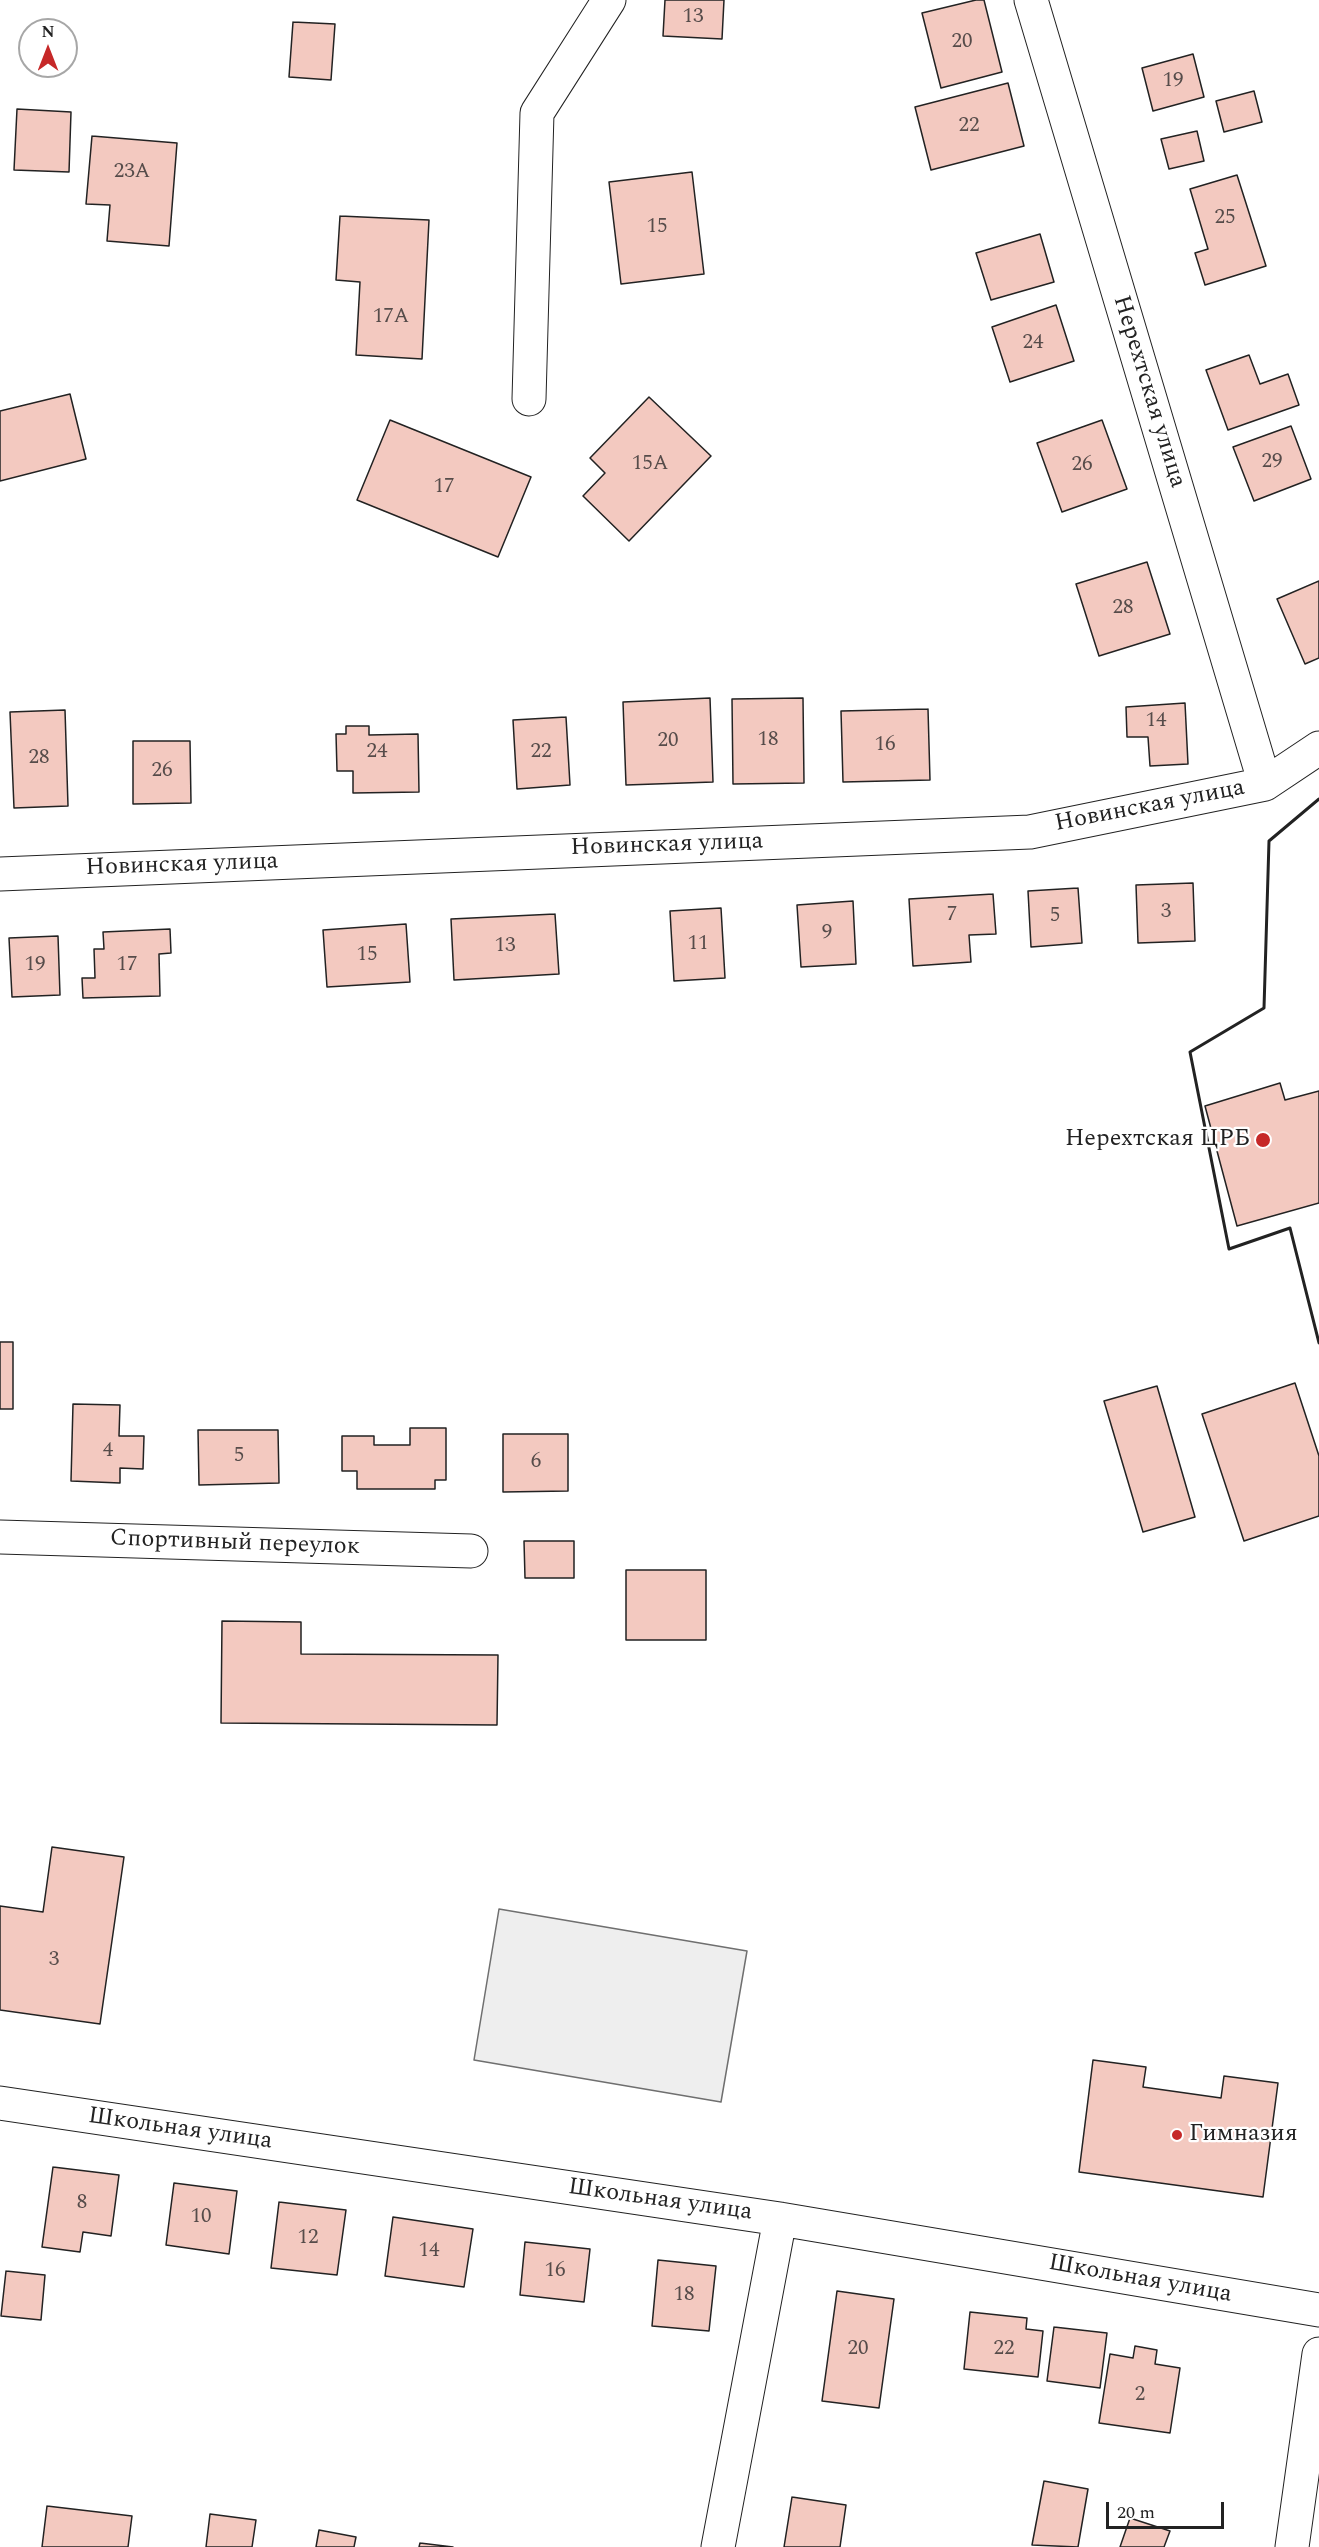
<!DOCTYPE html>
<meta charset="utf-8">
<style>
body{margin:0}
#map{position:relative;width:1319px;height:2547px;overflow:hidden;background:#fff;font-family:Spectral,serif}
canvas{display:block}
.north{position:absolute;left:18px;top:18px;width:60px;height:60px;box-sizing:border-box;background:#fff;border:2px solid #a7a7a7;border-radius:50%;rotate:0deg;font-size:16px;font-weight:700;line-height:24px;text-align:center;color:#222}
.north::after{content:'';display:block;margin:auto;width:21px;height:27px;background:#c62828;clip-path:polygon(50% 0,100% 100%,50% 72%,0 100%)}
.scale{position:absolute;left:1106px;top:2502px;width:118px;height:27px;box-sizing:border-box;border:3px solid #222;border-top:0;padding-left:8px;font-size:18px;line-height:21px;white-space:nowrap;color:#222;-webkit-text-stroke:4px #fff;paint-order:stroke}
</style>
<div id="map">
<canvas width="1319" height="2547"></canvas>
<div class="north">N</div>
<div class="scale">20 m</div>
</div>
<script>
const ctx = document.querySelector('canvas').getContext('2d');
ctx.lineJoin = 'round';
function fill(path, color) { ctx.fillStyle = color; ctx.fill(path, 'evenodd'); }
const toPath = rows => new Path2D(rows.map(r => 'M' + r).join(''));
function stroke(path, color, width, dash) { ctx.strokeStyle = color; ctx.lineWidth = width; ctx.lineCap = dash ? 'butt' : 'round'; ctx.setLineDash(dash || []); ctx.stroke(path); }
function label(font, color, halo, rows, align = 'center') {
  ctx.font = font + ' Spectral,serif'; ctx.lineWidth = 4.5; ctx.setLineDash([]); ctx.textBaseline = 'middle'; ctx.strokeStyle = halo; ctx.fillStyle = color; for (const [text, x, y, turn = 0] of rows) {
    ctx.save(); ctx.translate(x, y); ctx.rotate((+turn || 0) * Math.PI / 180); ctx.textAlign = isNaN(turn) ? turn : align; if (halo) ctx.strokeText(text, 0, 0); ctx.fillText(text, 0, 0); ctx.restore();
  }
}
const green = toPath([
 [499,1909,747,1951,721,2102,474,2060,499,1909]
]);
fill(green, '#eee');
stroke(green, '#6f6f6f', 1.5);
const building = toPath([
 [665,0,724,0,722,39,663,36,665,0],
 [976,0,984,0,1002,72,941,88,922,13,976,0],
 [293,22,335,24,331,80,289,77,293,22],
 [1193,54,1204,97,1153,111,1142,68,1193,54],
 [1008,83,1024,146,931,170,915,107,1008,83],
 [1254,91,1262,122,1224,132,1216,101,1254,91],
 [17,109,71,112,69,172,14,170,17,109],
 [1197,131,1204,161,1169,169,1161,139,1197,131],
 [92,136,177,143,169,246,107,241,110,205,86,204,92,136],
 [692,172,704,274,621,284,609,182,692,172],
 [1237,175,1266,266,1205,285,1195,253,1208,249,1190,189,1237,175],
 [340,216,429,220,422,359,356,355,360,282,336,280,340,216],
 [1040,234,1054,282,991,300,976,253,1040,234],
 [1056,305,1074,361,1010,382,992,327,1056,305],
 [1249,355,1260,384,1288,374,1299,405,1228,430,1206,370,1249,355],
 [70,394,86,459,0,481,0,411,70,394],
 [649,397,711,456,629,541,583,496,605,473,590,458,649,397],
 [390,420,531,477,498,557,357,500,390,420],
 [1102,420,1127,489,1062,512,1037,443,1102,420],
 [1291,426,1311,479,1254,501,1233,447,1291,426],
 [1147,562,1170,634,1099,656,1076,584,1147,562],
 [1319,581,1319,658,1305,664,1277,599,1319,581],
 [710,698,713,782,626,785,623,702,710,698],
 [803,698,804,783,733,784,732,699,803,698],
 [1185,703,1188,764,1150,766,1148,737,1127,737,1126,707,1185,703],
 [928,709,930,780,843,782,841,711,928,709],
 [65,710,68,806,14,808,10,712,65,710],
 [566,717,570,785,517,789,513,720,566,717],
 [346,726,369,726,369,735,418,734,419,792,353,793,353,771,337,771,336,734,346,734,346,726],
 [133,741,190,741,191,803,133,804,133,741],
 [1193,883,1195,941,1138,943,1136,885,1193,883],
 [1078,888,1082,943,1031,947,1028,891,1078,888],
 [993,894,996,934,969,935,971,962,913,966,909,899,993,894],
 [853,901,856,964,801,967,797,905,853,901],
 [721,908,725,978,674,981,670,911,721,908],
 [555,914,559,974,454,980,451,919,555,914],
 [406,924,410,982,327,987,323,930,406,924],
 [170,929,171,953,159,954,160,996,83,998,82,978,95,978,94,949,104,949,103,932,170,929],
 [58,936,60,995,12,997,9,938,58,936],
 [1280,1083,1285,1100,1319,1091,1319,1203,1237,1226,1205,1106,1280,1083],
 [0,1342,13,1342,13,1409,0,1409,0,1342],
 [1295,1383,1319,1456,1319,1516,1244,1541,1202,1414,1295,1383],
 [1157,1386,1195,1517,1143,1532,1104,1401,1157,1386],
 [73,1404,120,1405,119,1436,144,1436,143,1469,120,1468,120,1483,71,1481,73,1404],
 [410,1428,446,1428,446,1480,435,1480,435,1489,357,1489,357,1471,342,1471,342,1436,374,1436,374,1445,410,1445,410,1428],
 [198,1430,278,1430,279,1483,199,1485,198,1430],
 [503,1434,568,1434,568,1491,503,1492,503,1434],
 [524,1541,574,1541,574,1578,525,1578,524,1541],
 [626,1570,706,1570,706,1640,626,1640,626,1570],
 [222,1621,301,1622,301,1654,498,1655,497,1725,221,1723,222,1621],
 [52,1847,124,1857,100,2024,0,2010,0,1906,43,1912,52,1847],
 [1093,2060,1146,2067,1143,2087,1221,2098,1224,2076,1278,2083,1263,2197,1079,2172,1093,2060],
 [53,2167,119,2175,111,2236,83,2232,80,2252,42,2247,53,2167],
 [174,2183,237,2191,229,2254,166,2245,174,2183],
 [279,2202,346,2210,337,2275,271,2268,279,2202],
 [393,2217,473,2229,464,2287,385,2276,393,2217],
 [525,2242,590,2249,584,2302,520,2295,525,2242],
 [658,2260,716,2266,709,2331,652,2326,658,2260],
 [6,2271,45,2275,41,2320,1,2316,6,2271],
 [837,2291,894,2299,879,2408,822,2401,837,2291],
 [970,2312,1027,2318,1026,2329,1043,2331,1038,2377,964,2369,970,2312],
 [1054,2327,1107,2333,1100,2388,1047,2381,1054,2327],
 [1135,2346,1157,2350,1155,2364,1180,2368,1170,2433,1099,2423,1110,2354,1133,2358,1135,2346],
 [1044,2481,1088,2489,1078,2547,1032,2545,1044,2481],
 [792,2497,846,2505,840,2547,784,2547,792,2497],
 [47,2506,132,2516,128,2547,42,2547,47,2506],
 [210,2514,256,2520,252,2547,206,2547,210,2514],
 [1130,2518,1170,2531,1164,2547,1120,2547,1130,2518],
 [319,2530,356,2537,354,2547,316,2547,319,2530],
 [420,2543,453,2547,419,2547,420,2543]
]);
fill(building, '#f3c9c0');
stroke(building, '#222', 1.5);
const minor = toPath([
 [1031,0,1265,784],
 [529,399,537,113,609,0],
 [0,874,1030,832,1265,784,1319,748],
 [0,1537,471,1551],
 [0,2103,780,2219,1319,2310],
 [718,2547,780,2219],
 [1292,2547,1319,2354]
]);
stroke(minor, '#222', 35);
stroke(minor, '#fff', 33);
stroke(toPath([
 [1319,799,1269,841,1264,1008,1190,1052,1229,1249,1290,1228,1319,1343]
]), '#222', 3);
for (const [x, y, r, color] of [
 [1263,1140,8,"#c62828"],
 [1177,2135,6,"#c62828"]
]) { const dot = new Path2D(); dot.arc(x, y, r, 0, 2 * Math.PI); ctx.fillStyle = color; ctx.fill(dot); stroke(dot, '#fff', 2); }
label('21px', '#564c4a', null, [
 ["13",693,18],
 ["20",962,43],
 ["19",1173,82],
 ["22",969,127],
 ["23А",132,173],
 ["25",1225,219],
 ["15",657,228],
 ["17А",391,318],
 ["24",1033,344],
 ["29",1272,463],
 ["15А",650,465],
 ["26",1082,466],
 ["17",444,488],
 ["28",1123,609],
 ["14",1156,722],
 ["18",768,741],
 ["20",668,742],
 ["16",885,746],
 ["24",377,753],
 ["22",541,753],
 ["28",39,759],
 ["26",162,772],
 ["3",1166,913],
 ["7",952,916],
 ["5",1055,917],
 ["9",827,934],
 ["11",698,945],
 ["13",505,947],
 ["15",367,956],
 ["19",35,966],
 ["17",127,966],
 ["4",108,1452],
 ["5",239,1457],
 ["6",536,1463],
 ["3",54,1961],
 ["8",82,2204],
 ["10",201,2218],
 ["12",308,2239],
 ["14",429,2252],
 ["16",555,2272],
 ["18",684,2296],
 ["20",858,2350],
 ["22",1004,2350],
 ["2",1140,2396]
]);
label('24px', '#222', '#fff', [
 ["Нерехтская улица",1148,392,73],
 ["Новинская улица",1150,807,-11],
 ["Новинская улица",667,846,-2],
 ["Новинская улица",182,866,-2],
 ["Спортивный переулок",235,1544,2],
 ["Школьная улица",180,2130,8],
 ["Школьная улица",660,2201,8],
 ["Школьная улица",1140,2280,10]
]);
label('24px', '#222', '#fff', [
 ["Нерехтская ЦРБ",1250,1140],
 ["Гимназия",1189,2135,"left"]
], 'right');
</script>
